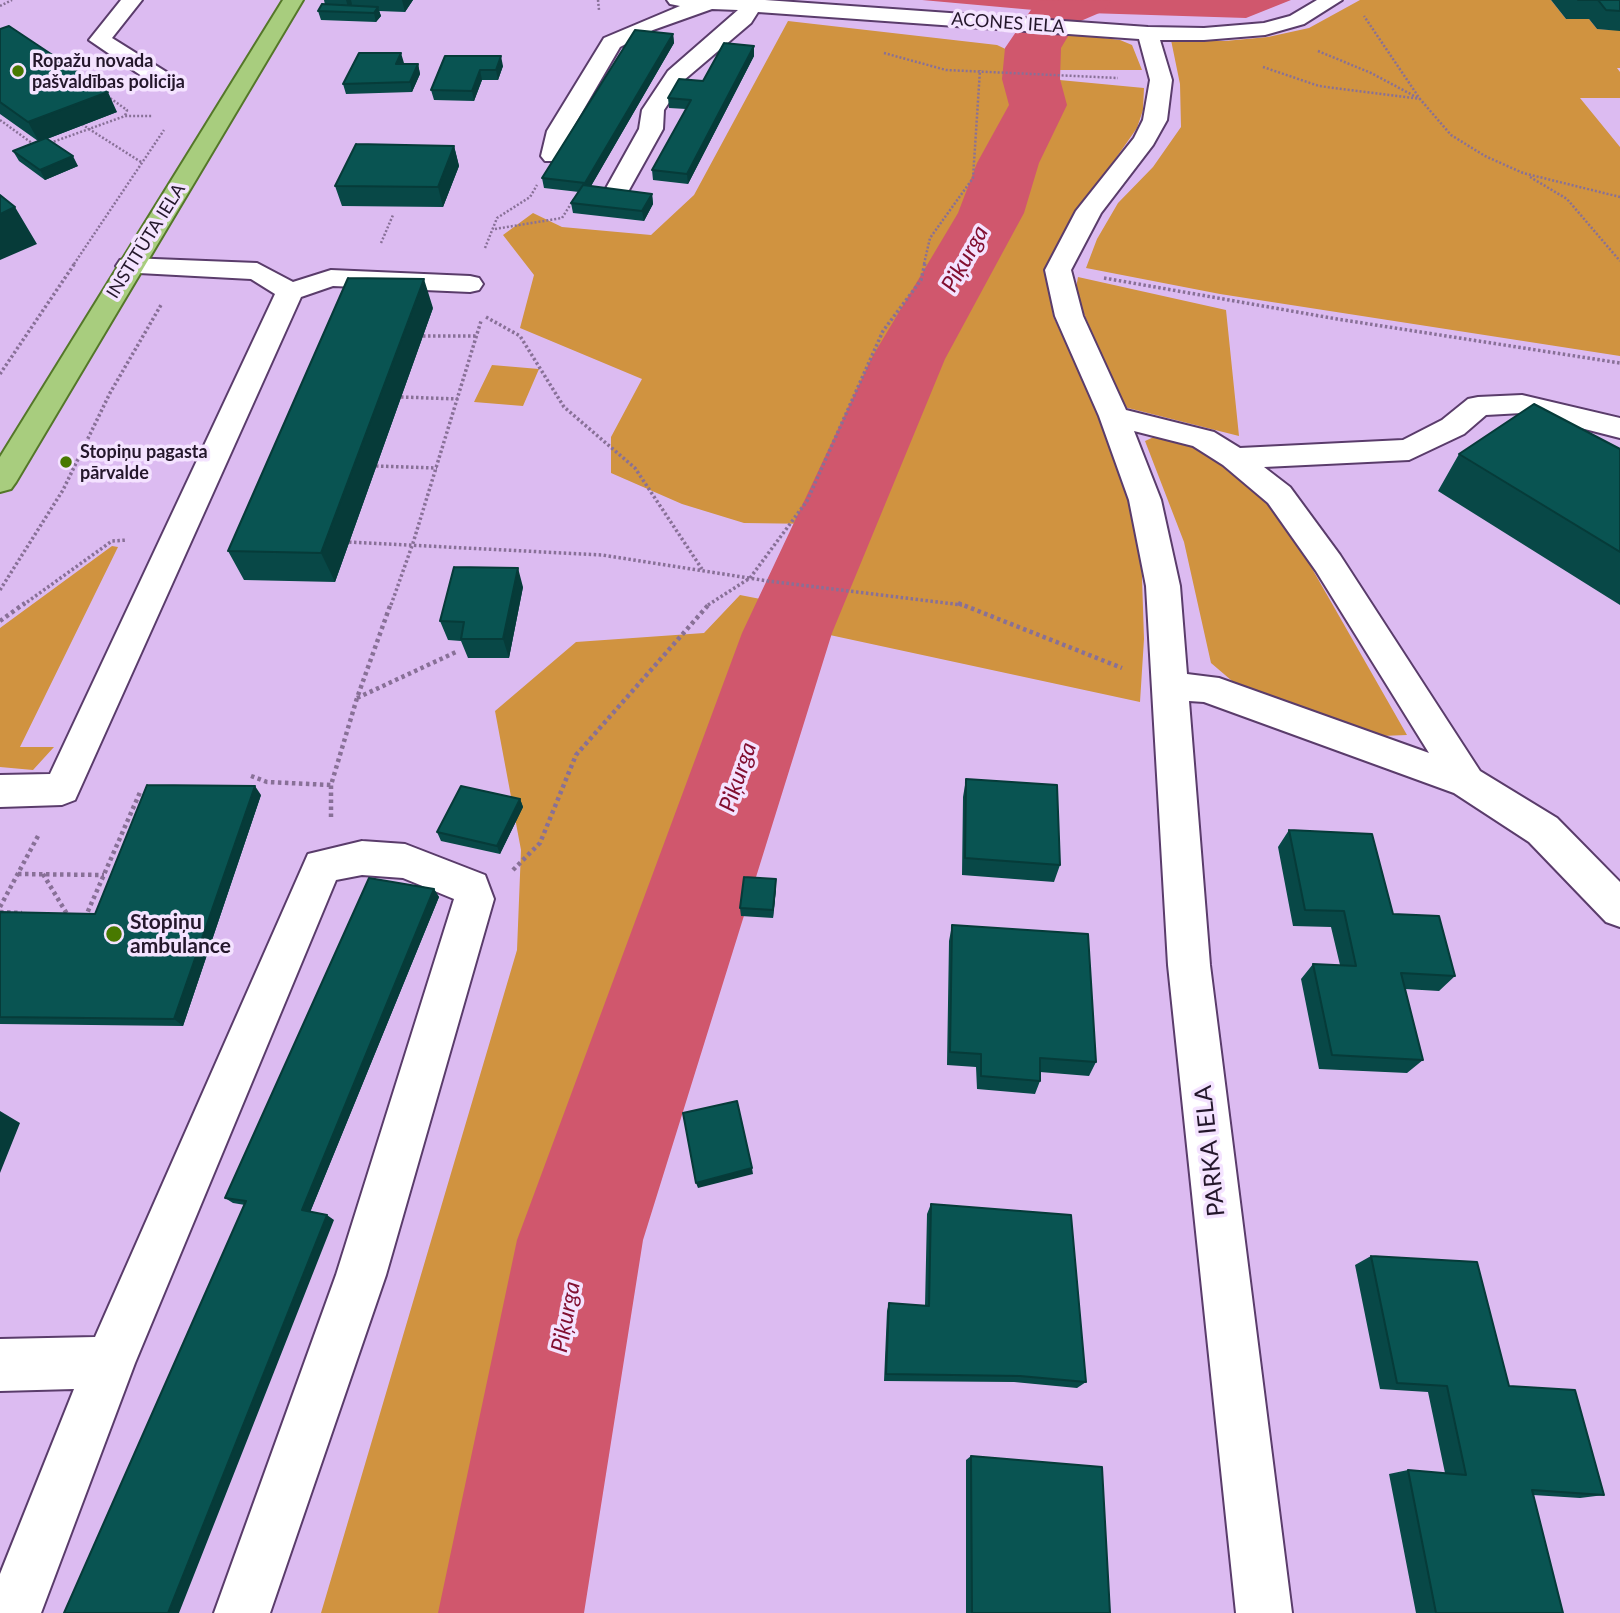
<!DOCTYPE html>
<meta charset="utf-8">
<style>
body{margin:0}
canvas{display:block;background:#dcbbf1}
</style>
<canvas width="1620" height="1613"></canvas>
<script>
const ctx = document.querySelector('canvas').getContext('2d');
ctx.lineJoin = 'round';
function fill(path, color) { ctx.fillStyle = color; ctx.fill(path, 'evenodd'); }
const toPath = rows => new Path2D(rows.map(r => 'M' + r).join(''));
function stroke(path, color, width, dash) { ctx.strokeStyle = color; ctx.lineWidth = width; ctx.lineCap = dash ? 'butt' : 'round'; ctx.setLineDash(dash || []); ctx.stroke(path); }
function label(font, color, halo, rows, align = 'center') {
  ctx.font = font + ' Lato,sans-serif'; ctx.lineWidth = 7; ctx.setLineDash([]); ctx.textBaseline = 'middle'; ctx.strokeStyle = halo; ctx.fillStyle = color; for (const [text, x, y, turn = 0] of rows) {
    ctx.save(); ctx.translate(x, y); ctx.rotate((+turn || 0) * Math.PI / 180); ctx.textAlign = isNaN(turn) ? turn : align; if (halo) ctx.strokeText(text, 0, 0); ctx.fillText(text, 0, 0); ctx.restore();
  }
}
fill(toPath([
 [1360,0,1551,0,1566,19,1589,19,1597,29,1620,30,1620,68,1617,68,1620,72,1620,98,1580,98,1620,147,1620,356,1220,294,1086,268,1097,239,1118,203,1153,167,1181,127,1180,84,1171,40,1225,41,1268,37,1309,28],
 [788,21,997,45,1014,53,1018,108,886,364,815,524,744,523,682,504,611,473,611,437,642,379,520,328,534,275,503,235,533,213,562,227,651,235,694,195],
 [1055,32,1120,40,1132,45,1142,70,1045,70,1044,49],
 [1049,79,1144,88,1143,110,1137,128,1067,228,1048,268,1053,316,1121,461,1141,547,1144,639,1140,702,802,629,895,461,940,358,991,265,1040,143,1059,110],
 [1078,277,1226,310,1239,436,1124,407,1075,293],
 [492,365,539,369,523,406,474,402],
 [1156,436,1189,445,1223,465,1263,496,1302,551,1407,735,1381,736,1238,686,1211,663,1184,542,1145,441],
 [112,546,118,547,20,747,54,747,33,770,0,767,0,628],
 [740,595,786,604,559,1241,484,1613,321,1613,517,950,521,850,495,711,576,642,704,633]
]), '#d09340');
fill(toPath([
 [922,0,1291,0,1246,18,1056,12]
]), '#d0576d');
fill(toPath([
 [1111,0,1104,11,1076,23,1061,48,1060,79,1067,105,1039,163,1024,213,945,359,832,633,643,1240,584,1613,438,1613,517,1240,742,633,871,359,958,213,977,163,1009,105,1002,79,1005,48,1037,1,1111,0]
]), '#d0576d');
const minor = toPath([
 [121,0,142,0,112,38,168,73,171,78,168,83,152,83,89,40,121,0],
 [667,0,765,0,1148,27,1204,28,1264,23,1290,16,1317,0,1342,0,1304,24,1265,35,1204,40,1160,40,1172,80,1167,120,1153,145,1101,213,1071,270,1083,316,1126,410,1214,432,1240,448,1403,440,1442,420,1468,399,1478,397,1522,395,1620,418,1620,438,1522,413,1486,415,1464,434,1409,460,1264,467,1290,487,1340,555,1480,771,1557,818,1620,882,1620,927,1606,922,1529,842,1454,793,1204,702,1189,701,1210,965,1292,1613,1236,1613,1168,965,1146,586,1129,500,1099,416,1055,316,1045,270,1076,211,1134,138,1143,120,1150,80,1139,39,758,12,751,23,684,80,664,110,663,129,629,190,626,195,617,197,608,195,605,190,639,129,642,110,668,71,738,10,712,9,653,30,620,47,571,131,561,161,545,161,541,156,547,131,604,38,680,6,670,4,667,0],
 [1134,431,1193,446,1223,465,1268,503,1316,571,1429,753,1219,678,1187,674,1180,586,1161,500,1134,431],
 [129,258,257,263,293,282,331,270,470,276,479,278,483,284,479,290,470,292,333,286,301,297,75,800,62,805,0,807,0,775,50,774,275,294,251,279,120,272,116,266,120,260,129,258],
 [362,841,405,844,485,875,494,899,386,1275,270,1613,214,1613,336,1275,454,899,403,878,362,875,336,880,135,1363,41,1613,0,1613,0,1574,74,1389,0,1391,0,1339,95,1337,308,854,362,841]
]);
const major = toPath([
 [283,0,303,0,16,482,11,489,0,492,0,457,283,0]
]);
stroke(minor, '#5a3c6b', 4);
stroke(major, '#547729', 4);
stroke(toPath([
 [598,0,599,10],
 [0,6,12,0],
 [1318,51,1371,73,1420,99,1451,135,1485,156,1523,173,1620,197],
 [884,53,946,70,1118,78],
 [1263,67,1319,86,1420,99,1364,16],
 [107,96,127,110,125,116],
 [0,120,36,146],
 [50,143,89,129,83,125],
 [141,162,89,129,125,116,153,116],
 [1530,177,1567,199,1620,261],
 [495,229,562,218,574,199],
 [381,243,393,215],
 [485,248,497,218,530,197,537,185],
 [74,264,164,130],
 [924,264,930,238,973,178,980,70]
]), '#887097', 2.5, [2, 2]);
stroke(toPath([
 [1104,278,1337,319,1620,363],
 [486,317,520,336,564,407,635,468,702,569],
 [423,336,477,336],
 [0,374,75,263],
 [401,397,458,399],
 [376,466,437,468],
 [349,542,602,555,768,581,962,605],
 [0,590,63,490,110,393,161,305],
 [23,605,112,541,127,540],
 [391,605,413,543,481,321],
 [708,605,750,578,807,501,883,331,921,280,925,263]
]), '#887097', 3.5, [2.5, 2.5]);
stroke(toPath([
 [958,603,1122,668],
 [0,621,25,603],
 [357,698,456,652],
 [251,776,267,782,331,785],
 [331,817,331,785,357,698,391,603],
 [513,870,540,843,576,755,710,603],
 [18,874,104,875],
 [43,874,67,914],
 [0,907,38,836],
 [0,912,22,913],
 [85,918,141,790]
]), '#887097', 4.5, [3.5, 3.5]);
fill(minor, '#fff');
fill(major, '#a8cd7e');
fill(toPath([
 [324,0,413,0,405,12,379,11,381,16,376,22,321,20,318,11,325,5],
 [1551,0,1620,0,1620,31,1597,29,1589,19,1566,19],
 [0,29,117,112,47,139,78,166,45,180,19,161,13,151,38,141,0,114],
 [673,34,674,43,591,186,652,194,653,204,644,221,573,213,571,203,579,192,544,188,542,178],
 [754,46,754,56,688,184,653,180,652,170,686,109,669,108,668,98,703,81],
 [445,56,503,66,498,80,482,80,474,101,434,100,431,90],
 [404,63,403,64,418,64,420,74,412,92,346,94,343,84],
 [454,146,459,166,443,207,342,206,335,186],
 [433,308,335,582,244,580,228,551,246,512],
 [1620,449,1620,605,1438,491,1459,454],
 [523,587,509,658,468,658,461,641,448,640,440,621],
 [966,779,1060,865,1054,882,962,875,963,797],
 [261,795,183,1026,0,1024,0,912,95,914],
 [520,799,523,807,500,854,441,841,437,832],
 [1289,830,1393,914,1455,976,1439,991,1405,989,1423,1060,1407,1073,1319,1069,1301,979,1313,964,1340,965,1331,927,1293,926,1278,847],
 [776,879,776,888,773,918,741,916,740,908],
 [434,889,439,897,310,1212,334,1220,233,1203,225,1198],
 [952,925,1096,1062,1089,1076,1040,1072,1040,1081,1035,1094,977,1089,976,1067,947,1065,949,941],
 [931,1204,1086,1382,1077,1388,1014,1382,884,1381,887,1311,889,1303,925,1306,927,1214],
 [1371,1256,1509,1386,1604,1495,1580,1498,1533,1495,1563,1613,1416,1613,1389,1474,1408,1470,1445,1473,1428,1392,1380,1389,1355,1265],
 [971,1456,1110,1613,966,1613,966,1460]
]), '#084847');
fill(toPath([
 [346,0,351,0,352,4,349,10],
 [402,0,413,0,405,12],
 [378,7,381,16,376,22,374,13],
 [673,34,674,43,587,193,585,183],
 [754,46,754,56,688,184,687,174],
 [401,53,404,63,399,74,396,64],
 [501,56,503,66,498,80,496,70],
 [418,64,420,74,412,92,410,82],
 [480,70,482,80,474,101,472,91],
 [108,92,117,112,39,142,28,122],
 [454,146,459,166,443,207,438,187],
 [73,156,78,166,45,180,40,170],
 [652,194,653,204,644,221,642,211],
 [15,207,37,244,0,260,0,214],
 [424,279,433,308,335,582,321,553],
 [518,568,523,587,509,658,503,639],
 [255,786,261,795,183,1026,174,1019],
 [520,799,523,807,500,854,497,846],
 [776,879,776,888,773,918,773,910],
 [434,889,439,897,309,1215,302,1210],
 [0,1111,20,1123,0,1173],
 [752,1168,753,1174,698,1188,696,1183],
 [327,1215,334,1220,179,1613,168,1613]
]), '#063b39');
const building = toPath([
 [1578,0,1620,0,1620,11,1606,10,1598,0,1578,0],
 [322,4,378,7,374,13,318,11,322,4],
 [9,26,108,92,28,122,0,102,0,29,9,26],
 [635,30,673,34,585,183,542,178,635,30],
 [724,43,754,46,687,174,652,170,691,100,668,98,679,79,703,81,724,43],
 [359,53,401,53,396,64,418,64,410,82,343,84,359,53],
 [445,56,501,56,496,70,480,70,472,91,431,90,445,56],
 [46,138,73,156,40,170,13,151,46,138],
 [356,144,454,146,438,187,335,186,356,144],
 [583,185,652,194,642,211,571,203,583,185],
 [0,195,15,207,0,214,0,195],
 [348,278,424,279,321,553,228,551,348,278],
 [1534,404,1620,449,1620,552,1459,454,1534,404],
 [454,567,518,568,503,639,461,639,464,622,440,621,454,567],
 [966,779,1057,785,1060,865,965,858,966,779],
 [147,785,255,786,174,1019,0,1017,0,912,95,914,147,785],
 [461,786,520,799,497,846,437,832,461,786],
 [1289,830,1372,834,1393,914,1439,916,1455,976,1401,973,1423,1060,1332,1055,1313,964,1356,966,1344,911,1305,910,1289,830],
 [744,877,776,879,773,910,740,908,744,877],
 [369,878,434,889,302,1210,327,1215,168,1613,64,1613,246,1201,225,1198,369,878],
 [952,925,1088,934,1096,1062,1040,1058,1040,1081,981,1076,981,1054,950,1052,952,925],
 [737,1101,752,1168,696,1183,683,1113,737,1101],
 [931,1204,1071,1215,1086,1382,1020,1376,886,1374,889,1303,929,1306,931,1204],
 [1371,1256,1477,1262,1509,1386,1575,1390,1604,1495,1532,1490,1563,1613,1436,1613,1408,1470,1466,1475,1447,1386,1397,1383,1371,1256],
 [971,1456,1102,1467,1110,1613,972,1613,971,1456]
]);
fill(building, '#095452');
stroke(building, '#063b39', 2);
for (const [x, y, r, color] of [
 [18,71,7,"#487900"],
 [66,462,7,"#487900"],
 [114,934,9,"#487900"]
]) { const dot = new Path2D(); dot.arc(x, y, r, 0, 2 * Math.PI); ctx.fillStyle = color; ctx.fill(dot); stroke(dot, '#f4e3ff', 2.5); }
label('18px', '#24172b', '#f4e3ff', [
 ["ACONES IELA",1008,23,4],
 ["INSTITŪTA IELA",146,241,-58]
]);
label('bold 18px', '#24172b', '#f4e3ff', [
 ["Ropažu novada",32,61],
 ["pašvaldības policija",32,82],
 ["Stopiņu pagasta",80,452],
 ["pārvalde",80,473]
], 'left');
label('bold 21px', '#24172b', '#f4e3ff', [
 ["Stopiņu",130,922],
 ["ambulance",130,946]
], 'left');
label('italic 23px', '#820f31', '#f4e3ff', [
 ["Piķurga",965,259,-61],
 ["Piķurga",738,777,-71],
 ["Piķurga",566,1317,-79]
]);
label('24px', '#24172b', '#f4e3ff', [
 ["PARKA IELA",1210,1151,-96]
]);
</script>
